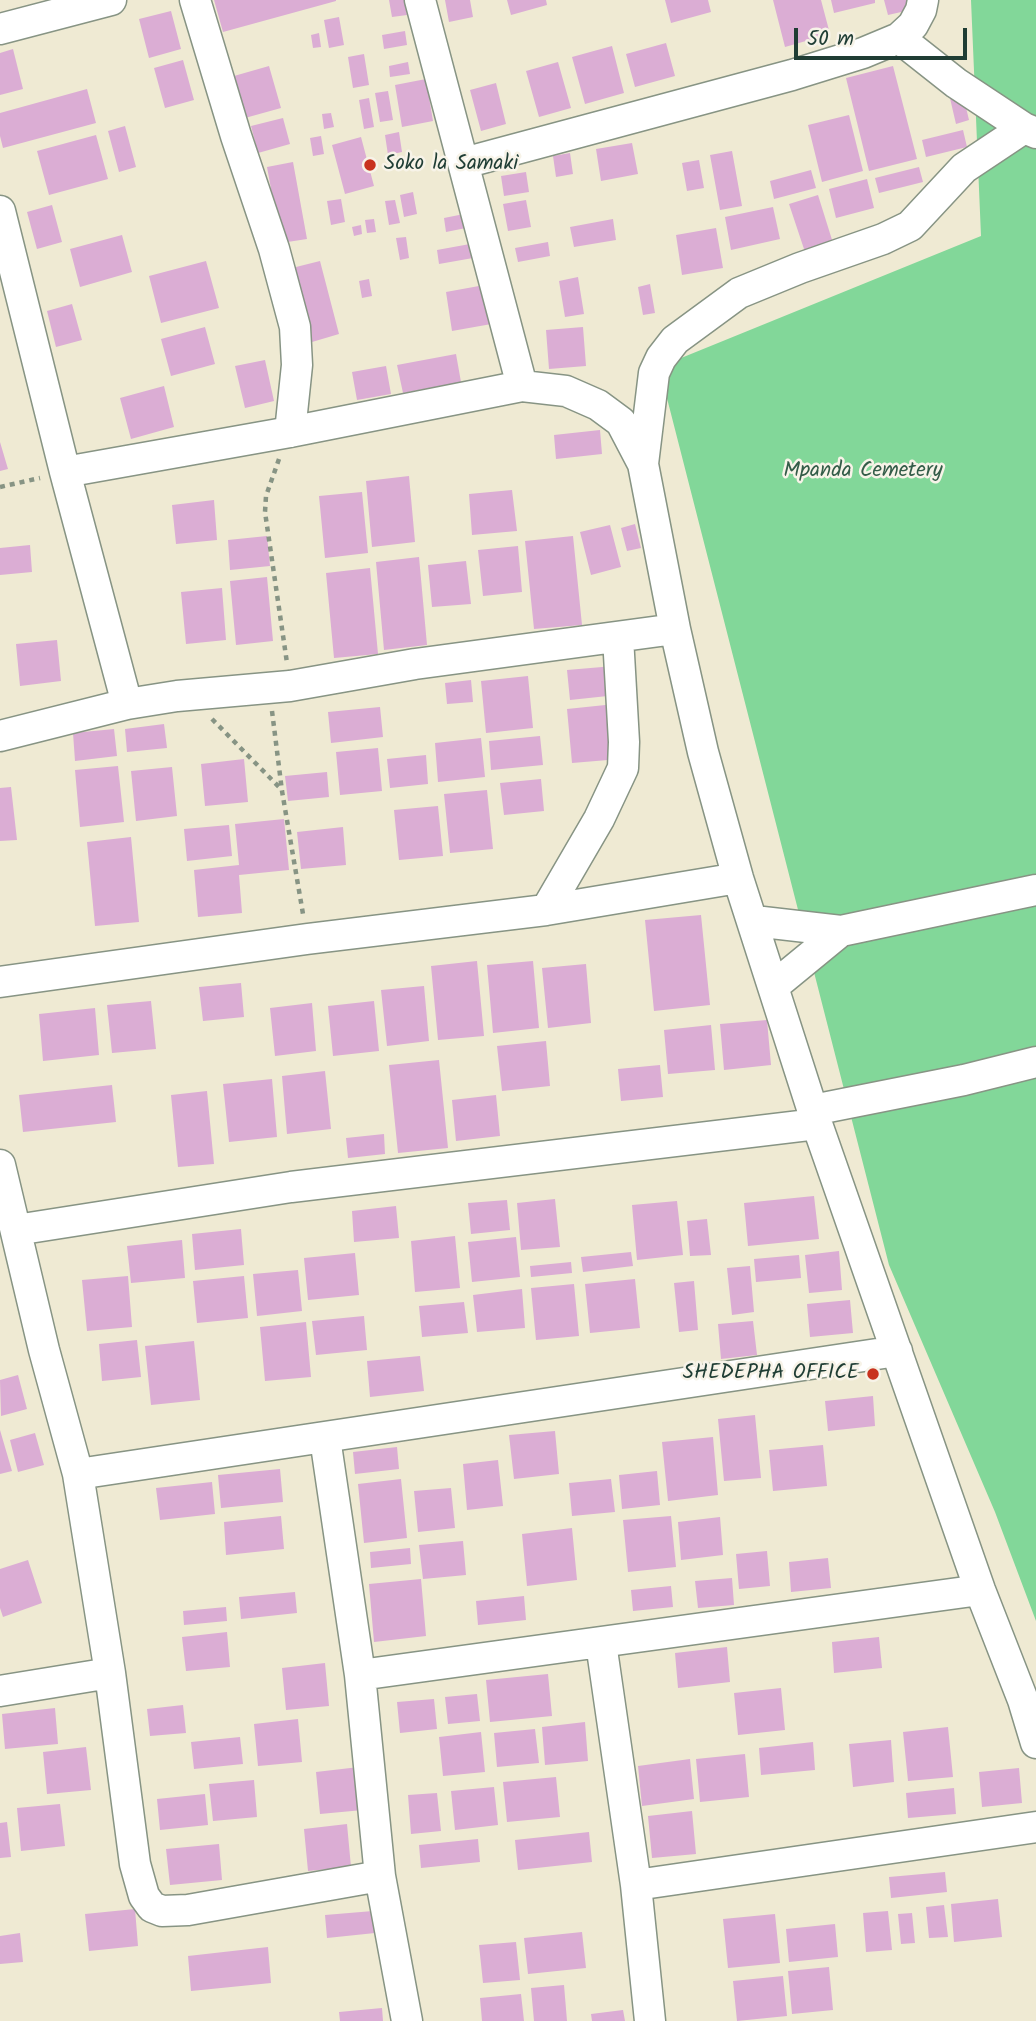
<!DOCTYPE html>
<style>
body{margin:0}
#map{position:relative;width:1036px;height:2021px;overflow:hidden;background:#efead3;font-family:Kalam,sans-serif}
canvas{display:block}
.scale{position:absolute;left:794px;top:28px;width:173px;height:32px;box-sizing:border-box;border:4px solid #1f3d34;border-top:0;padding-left:9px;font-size:21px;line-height:24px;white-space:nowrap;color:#1f3d34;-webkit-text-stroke:5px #f7f3e8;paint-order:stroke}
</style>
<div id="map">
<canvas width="1036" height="2021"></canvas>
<div class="scale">50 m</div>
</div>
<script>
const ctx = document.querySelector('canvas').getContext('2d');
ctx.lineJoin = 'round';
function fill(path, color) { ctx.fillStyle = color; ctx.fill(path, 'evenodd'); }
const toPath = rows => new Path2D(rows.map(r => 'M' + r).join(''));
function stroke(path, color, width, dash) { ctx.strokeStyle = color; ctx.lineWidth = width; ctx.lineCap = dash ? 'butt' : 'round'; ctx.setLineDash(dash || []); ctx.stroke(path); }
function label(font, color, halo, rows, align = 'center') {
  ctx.font = font + ' Kalam,sans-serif'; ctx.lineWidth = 5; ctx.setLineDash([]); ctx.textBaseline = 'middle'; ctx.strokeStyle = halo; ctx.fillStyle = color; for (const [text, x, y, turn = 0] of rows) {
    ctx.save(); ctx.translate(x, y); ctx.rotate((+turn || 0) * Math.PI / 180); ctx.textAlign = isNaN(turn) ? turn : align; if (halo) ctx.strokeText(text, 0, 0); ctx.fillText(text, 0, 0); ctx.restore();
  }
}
fill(toPath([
 [971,0,1036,0,1036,1621,995,1512,889,1265,659,367,981,236]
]), '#82d799');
fill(toPath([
 [214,0,336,0,336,1,223,32],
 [389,0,404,0,407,15,392,17],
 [445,0,470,0,473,17,449,22],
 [507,0,546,0,547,5,511,15],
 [665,0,708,0,711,12,671,23],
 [773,0,821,0,830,34,785,47],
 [831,0,875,0,875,3,834,13],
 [884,0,907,0,910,10,888,15],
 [171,11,181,49,149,58,139,19],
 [339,17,344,45,329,48,324,20],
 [405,31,407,45,384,49,382,35],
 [319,33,321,47,313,48,311,35],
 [666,43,675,76,635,87,626,54],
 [612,46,624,93,585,104,572,57],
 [13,49,23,89,0,95,0,53],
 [364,54,369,85,353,88,348,57],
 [183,60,194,100,165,108,154,68],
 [408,62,410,74,390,77,389,66],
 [558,62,571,108,539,117,526,71],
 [269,66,281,108,245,118,234,76],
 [893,66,917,159,869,171,846,78],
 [426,79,433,121,402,127,395,85],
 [496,83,506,124,481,131,470,90],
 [87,89,96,123,3,148,0,136,0,113],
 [388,91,393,120,380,122,375,93],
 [962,91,969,120,956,124,949,94],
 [369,98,374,127,364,129,359,100],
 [331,113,334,127,324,129,322,114],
 [849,115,863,171,822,182,808,125],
 [283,118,290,144,258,153,251,126],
 [125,126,136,167,119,172,108,131],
 [963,130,967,147,926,157,922,140],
 [399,132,402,152,388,155,385,135],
 [96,135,108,179,49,195,37,151],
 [321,136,324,154,313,156,310,138],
 [361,137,374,186,345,194,332,145],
 [632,143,638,174,601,181,596,149],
 [732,151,742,206,720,210,710,155],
 [570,153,573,174,556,177,553,156],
 [699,160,704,188,687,191,682,163],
 [293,162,307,239,281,243,267,167],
 [919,167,923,182,879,193,875,178],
 [811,170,816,188,774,199,770,181],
 [526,172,529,192,504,196,501,176],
 [867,179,874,208,836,218,829,189],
 [413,192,417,214,404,217,400,195],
 [818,195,833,243,805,252,789,204],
 [341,199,345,222,331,225,327,201],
 [395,200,400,223,389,225,385,201],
 [526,200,531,227,508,231,503,204],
 [52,205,62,242,37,249,27,212],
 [773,207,780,239,731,250,725,217],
 [464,214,466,228,446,232,444,218],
 [374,219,376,232,367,233,365,220],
 [613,219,616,240,574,247,570,227],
 [361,225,362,234,354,236,352,227],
 [716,228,723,268,682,275,676,235],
 [122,235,132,272,80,287,70,249],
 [406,237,409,258,400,260,396,238],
 [548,242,550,256,518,262,515,248],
 [470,244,473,258,439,264,437,250],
 [206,261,219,308,161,323,149,276],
 [320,261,339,334,312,342,292,268],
 [578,277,584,314,565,317,559,281],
 [369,279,372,296,362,298,359,281],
 [490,284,497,323,452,331,446,292],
 [650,284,655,313,643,315,638,287],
 [72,304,82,340,56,347,47,311],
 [205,327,215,364,171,376,161,339],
 [583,327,586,366,549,369,546,330],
 [456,354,461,382,403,393,397,365],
 [265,360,274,401,245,408,235,366],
 [386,366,391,394,357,400,352,372],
 [164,386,174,427,131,439,120,398],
 [600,430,602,454,556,459,554,435],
 [0,442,8,469,0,471],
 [409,476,415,542,372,547,366,481],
 [512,490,517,531,472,535,469,494],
 [362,492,368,553,325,558,319,496],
 [214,500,217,540,176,544,172,505],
 [635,524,641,548,627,551,621,528],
 [610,525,621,567,591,575,580,532],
 [267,536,270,566,230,570,228,540],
 [573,536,582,625,534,629,525,541],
 [30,545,32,572,0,575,0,548],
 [518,546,522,592,483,596,478,550],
 [419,557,427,645,384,650,376,562],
 [466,561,471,604,432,607,428,565],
 [370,568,378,654,334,658,326,573],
 [267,577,273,641,236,645,230,581],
 [222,588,226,640,186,644,181,592],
 [57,640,61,681,20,686,16,644],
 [614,666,617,695,570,700,567,670],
 [528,676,533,728,486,733,481,681],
 [471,680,473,702,447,704,445,683],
 [615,704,620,759,572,763,567,709],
 [380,707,383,737,331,743,328,712],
 [164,724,167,748,127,752,125,729],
 [114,729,117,756,75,761,73,733],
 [540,736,543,765,491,770,489,741],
 [481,738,485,777,438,782,435,743],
 [378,748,382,791,340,795,336,752],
 [426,755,428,784,390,788,387,759],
 [244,759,248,802,205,806,201,764],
 [118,766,124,822,80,827,75,770],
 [172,767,177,816,136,821,131,771],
 [327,772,329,797,288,801,285,776],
 [541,779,544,811,504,815,500,783],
 [11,787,17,840,0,841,0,788],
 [487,790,493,849,450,853,444,794],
 [438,806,443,856,399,860,394,810],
 [284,819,289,870,239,875,242,913,198,917,194,870,239,865,235,824],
 [229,825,232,856,187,861,184,829],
 [343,827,346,865,301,869,297,832],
 [131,837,139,922,95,926,87,842],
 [701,915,710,1005,654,1011,645,920],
 [477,961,484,1036,438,1040,431,966],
 [533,961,539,1028,493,1033,487,965],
 [586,964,591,1023,548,1028,542,968],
 [241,983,244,1017,203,1021,199,987],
 [424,986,429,1041,387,1046,381,990],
 [151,1001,156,1049,112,1053,107,1005],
 [374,1001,379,1051,333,1056,328,1006],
 [312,1003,316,1051,275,1056,270,1008],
 [95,1008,99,1055,43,1061,39,1014],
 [767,1020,771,1065,724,1070,720,1024],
 [711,1025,715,1070,668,1074,664,1030],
 [546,1041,550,1086,502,1091,497,1046],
 [439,1060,448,1148,398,1153,389,1065],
 [660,1065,663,1097,621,1101,618,1069],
 [325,1071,331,1129,287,1134,282,1076],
 [272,1079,277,1137,229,1142,223,1084],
 [112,1085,116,1122,23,1132,19,1095],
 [207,1091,214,1164,178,1167,171,1095],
 [496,1095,500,1136,456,1141,452,1100],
 [384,1134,385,1154,348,1158,346,1138],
 [814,1196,819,1239,748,1246,744,1203],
 [555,1199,560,1247,521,1250,517,1203],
 [507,1200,510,1230,471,1234,468,1203],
 [677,1201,683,1255,637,1260,632,1205],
 [396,1206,399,1238,354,1242,352,1211],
 [707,1219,711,1255,690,1256,687,1221],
 [241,1229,244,1265,195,1270,192,1234],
 [455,1236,460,1288,415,1292,411,1241],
 [516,1237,520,1277,472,1282,468,1242],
 [182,1240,185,1278,131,1283,127,1246],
 [839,1251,842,1290,809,1293,805,1255],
 [631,1252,633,1266,583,1272,581,1257],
 [355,1253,359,1295,308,1300,304,1258],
 [799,1255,801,1278,756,1282,754,1259],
 [571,1262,572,1273,531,1277,530,1266],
 [750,1266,754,1312,732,1315,727,1268],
 [298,1270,302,1311,257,1316,253,1274],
 [128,1276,132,1327,87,1331,82,1280],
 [244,1276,248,1318,197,1323,193,1281],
 [635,1279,640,1328,590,1333,585,1284],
 [694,1281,698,1330,679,1332,674,1283],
 [574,1284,579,1336,536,1340,531,1288],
 [522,1289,525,1328,477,1332,473,1295],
 [850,1300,853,1333,810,1337,807,1304],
 [464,1302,468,1333,422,1337,419,1306],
 [364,1316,367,1350,316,1355,312,1321],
 [753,1321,757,1355,721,1359,718,1324],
 [306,1322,311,1377,265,1381,260,1327],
 [137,1340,141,1377,102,1381,99,1344],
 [194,1341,200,1400,151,1405,145,1346],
 [420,1356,424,1391,370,1397,367,1361],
 [18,1375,27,1409,1,1416,0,1380],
 [873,1396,875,1426,828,1431,825,1401],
 [755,1415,761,1478,724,1481,718,1419],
 [0,1430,12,1471,0,1474],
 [555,1431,559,1474,514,1479,509,1435],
 [35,1433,44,1465,18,1472,10,1440],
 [713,1437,718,1495,668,1501,662,1442],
 [823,1445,827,1486,773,1491,769,1450],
 [397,1447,399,1469,355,1474,353,1452],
 [498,1460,503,1506,467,1510,463,1464],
 [280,1469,283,1502,221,1508,218,1475],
 [657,1471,660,1505,622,1509,619,1475],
 [401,1479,407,1538,364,1543,358,1484],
 [611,1479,615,1512,572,1516,569,1483],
 [212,1482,215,1514,160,1520,156,1488],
 [451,1488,455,1528,418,1532,414,1491],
 [281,1516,284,1549,226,1555,224,1522],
 [671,1516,676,1567,628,1572,623,1520],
 [720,1517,723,1555,681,1560,678,1522],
 [572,1528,577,1580,527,1586,522,1534],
 [463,1541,466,1575,423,1579,419,1545],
 [410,1548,411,1564,371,1568,370,1552],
 [767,1551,770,1586,739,1589,736,1554],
 [828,1558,831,1588,791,1592,789,1562],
 [28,1560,42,1603,3,1617,0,1608,0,1569],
 [732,1578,734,1605,698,1608,695,1581],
 [421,1579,426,1636,374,1642,369,1584],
 [671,1586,673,1607,633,1611,631,1590],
 [295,1592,297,1613,241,1619,239,1597],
 [524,1596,526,1620,478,1625,476,1601],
 [226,1607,227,1621,184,1625,183,1611],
 [227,1632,230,1667,186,1671,182,1637],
 [879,1637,882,1668,834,1673,832,1642],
 [727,1647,730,1682,678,1688,675,1653],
 [325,1663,329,1706,286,1710,282,1668],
 [548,1674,552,1716,490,1722,486,1680],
 [781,1688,785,1730,738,1735,734,1693],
 [477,1694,480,1721,448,1724,445,1697],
 [434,1699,437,1729,400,1733,397,1702],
 [183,1705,186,1733,150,1736,147,1709],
 [55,1708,58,1744,5,1749,2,1714],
 [298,1719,302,1762,258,1766,254,1724],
 [585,1722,588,1761,545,1765,542,1727],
 [948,1727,953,1777,908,1781,903,1732],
 [535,1729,539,1763,497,1767,494,1733],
 [481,1732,485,1772,443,1776,439,1737],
 [240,1737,243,1764,194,1769,191,1742],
 [891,1740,894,1782,853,1787,849,1744],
 [813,1742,815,1770,761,1775,759,1748],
 [86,1747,91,1790,47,1794,43,1752],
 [745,1754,749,1797,700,1802,696,1759],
 [690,1759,694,1799,642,1806,638,1766],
 [359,1767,363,1810,320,1814,316,1772],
 [1019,1768,1022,1803,982,1807,979,1772],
 [556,1777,560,1817,507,1822,503,1782],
 [254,1780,257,1817,213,1821,209,1784],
 [494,1787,498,1825,455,1830,451,1791],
 [954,1788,956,1814,908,1818,906,1793],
 [437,1793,441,1831,411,1834,408,1795],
 [205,1794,208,1825,160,1830,157,1799],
 [60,1804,65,1846,21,1851,17,1808],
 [692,1811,696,1854,652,1858,648,1816],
 [7,1822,11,1857,0,1858,0,1823],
 [347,1824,351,1867,308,1871,304,1829],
 [589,1832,592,1862,518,1870,515,1840],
 [478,1839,480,1862,421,1868,419,1845],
 [219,1844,222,1880,170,1885,166,1849],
 [945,1872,947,1892,891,1898,889,1877],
 [998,1899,1002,1937,954,1942,951,1904],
 [944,1905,948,1937,929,1938,926,1907],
 [135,1909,138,1946,89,1951,85,1914],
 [373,1911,375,1933,327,1938,325,1915],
 [888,1911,892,1950,866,1952,863,1913],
 [912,1913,915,1943,901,1944,898,1914],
 [775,1914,780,1963,728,1968,723,1919],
 [835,1924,838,1957,789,1962,786,1929],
 [582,1932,586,1968,528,1974,524,1938],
 [20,1933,23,1962,0,1964,0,1936],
 [516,1942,520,1980,483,1983,479,1945],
 [268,1947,271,1983,191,1991,188,1956],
 [829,1967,833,2010,792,2014,788,1971],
 [783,1976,787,2016,737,2021,733,1981],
 [564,1985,567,2021,534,2021,531,1988],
 [521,1994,524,2021,482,2021,480,1998],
 [382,2008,383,2021,340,2021,339,2012],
 [623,2010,625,2021,592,2021,591,2014]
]), '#dbadd4');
const minor = toPath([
 [195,0,236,136,274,249,295,327,297,365,290,432],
 [420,0,522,386],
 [0,29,111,0],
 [899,38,956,83,1024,128,1036,133],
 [464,163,792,75,863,53,899,38,913,25,921,10,923,0],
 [0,211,65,472,127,704],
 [643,464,654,373,661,358,675,340,739,293,800,268,883,239,910,226,964,168,1024,128],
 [65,472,290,432,522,386,566,391,598,405,621,422,643,464,675,629,703,752,738,878,817,1124,980,1590,1023,1700,1036,1743],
 [0,736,127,704,177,696,290,686,415,664,675,629],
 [546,910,599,819,623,768,624,742,618,637],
 [754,921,841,931,1036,890],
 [0,982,307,939,546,910,738,878],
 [774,986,841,931],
 [813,1110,964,1080,1036,1062],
 [0,1165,44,1350,78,1474,110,1673,135,1864,144,1896,152,1907,162,1911,188,1910,380,1876],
 [16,1230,291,1187,817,1124],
 [325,1438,360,1675,380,1876,407,2021],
 [78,1474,897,1351],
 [601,1643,636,1885,650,2021],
 [360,1675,980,1590],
 [0,1691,110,1673],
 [636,1885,1036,1827]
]);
stroke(minor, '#879484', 33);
stroke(toPath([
 [279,459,266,496,265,512,287,663],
 [0,487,40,478],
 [272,711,282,791,303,914],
 [212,719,282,790]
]), '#879484', 4.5, [5, 5]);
stroke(minor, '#fff', 30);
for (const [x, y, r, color] of [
 [370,165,7,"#c8321e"],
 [873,1374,7,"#c8321e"]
]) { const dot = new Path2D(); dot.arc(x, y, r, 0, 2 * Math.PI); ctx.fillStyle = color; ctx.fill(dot); stroke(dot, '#f7f3e8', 2.5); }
label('21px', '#1f3d34', '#f7f3e8', [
 ["Soko la Samaki",384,165],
 ["SHEDEPHA OFFICE",859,1374,"right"]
], 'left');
label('21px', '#335c48', '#f7f3e8', [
 ["Mpanda Cemetery",863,472]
]);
</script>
